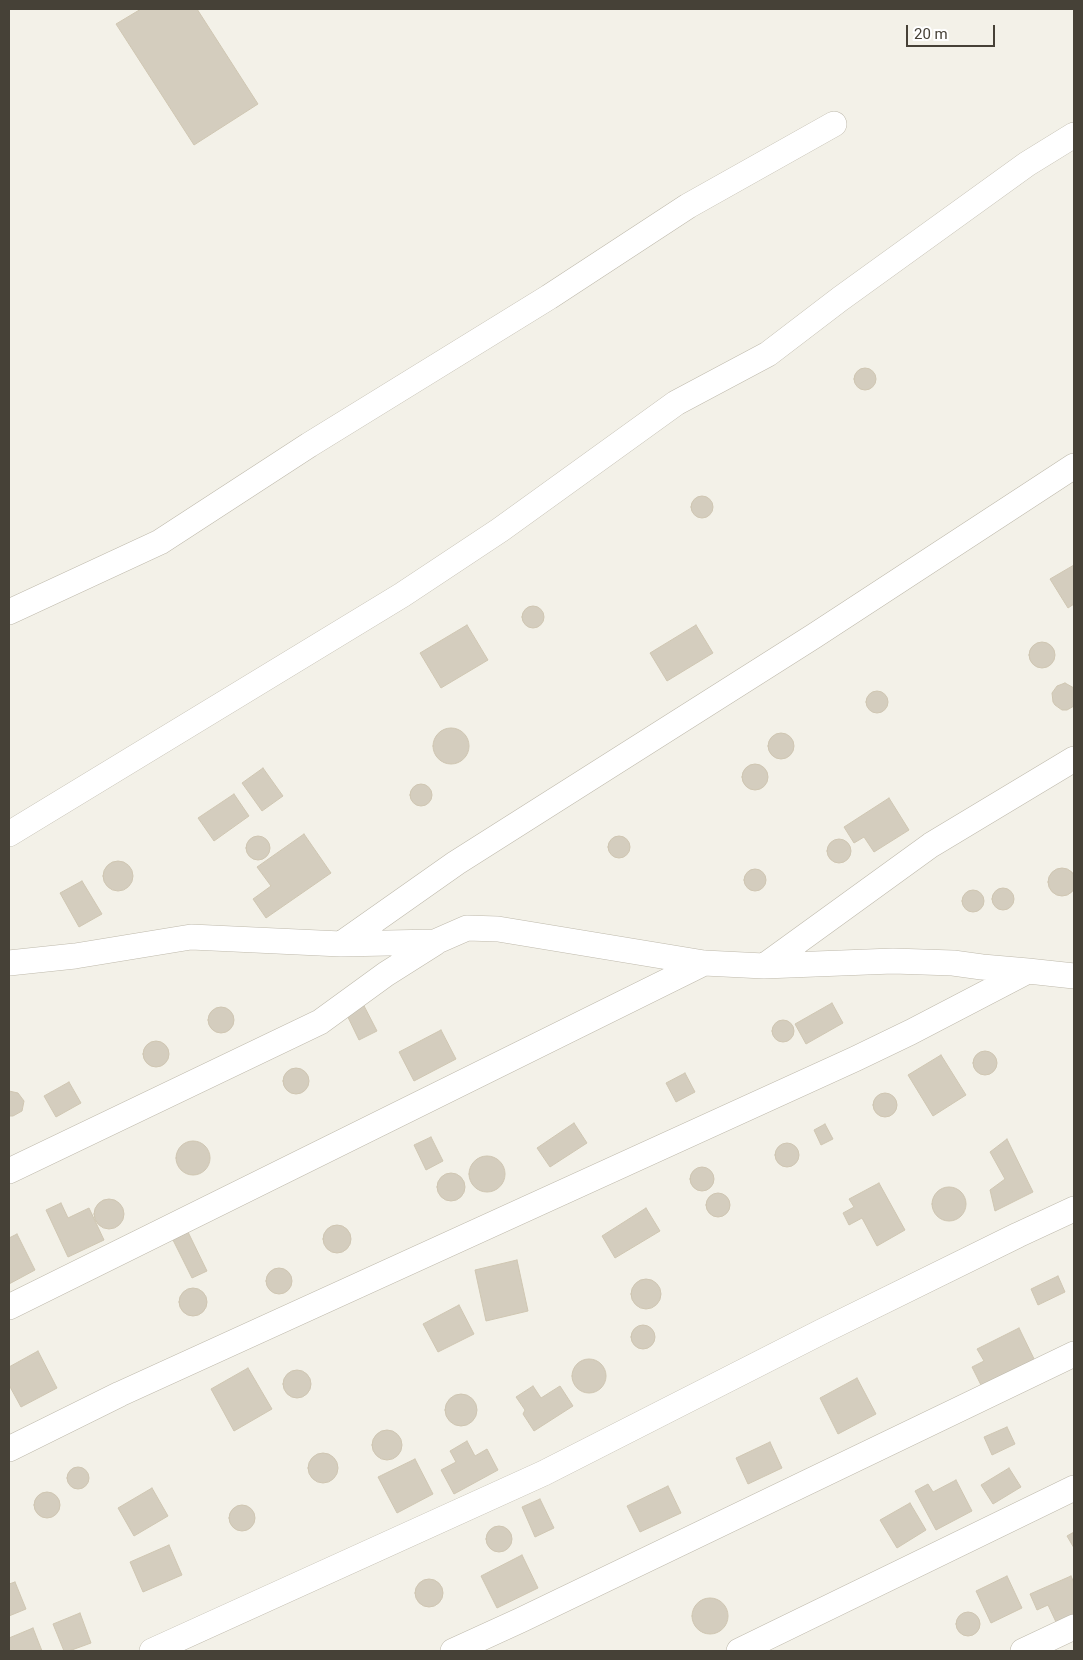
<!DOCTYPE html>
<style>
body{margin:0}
#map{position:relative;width:1083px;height:1660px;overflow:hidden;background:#f3f1e8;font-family:Roboto,sans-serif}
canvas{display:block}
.frame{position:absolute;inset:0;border:10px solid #464137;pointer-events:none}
.scale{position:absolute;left:906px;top:25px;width:89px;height:22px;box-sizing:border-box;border:2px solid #464137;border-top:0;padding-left:6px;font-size:15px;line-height:18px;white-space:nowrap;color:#464137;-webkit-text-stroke:4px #fff;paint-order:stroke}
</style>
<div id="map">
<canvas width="1083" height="1660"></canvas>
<div class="frame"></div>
<div class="scale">20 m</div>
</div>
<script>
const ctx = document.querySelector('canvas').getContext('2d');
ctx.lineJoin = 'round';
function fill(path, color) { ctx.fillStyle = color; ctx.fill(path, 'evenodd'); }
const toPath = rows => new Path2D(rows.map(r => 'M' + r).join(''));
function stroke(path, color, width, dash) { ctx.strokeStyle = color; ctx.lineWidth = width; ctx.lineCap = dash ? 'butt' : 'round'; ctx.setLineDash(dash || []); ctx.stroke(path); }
const building = toPath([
 [141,9,197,9,258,104,194,145,116,24,141,9],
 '854 379a11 11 0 1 1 22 0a11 11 0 1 1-22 0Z',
 '691 507a11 11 0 1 1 22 0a11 11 0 1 1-22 0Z',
 [1074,565,1074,604,1068,608,1050,579,1074,565],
 '522 617a11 11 0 1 1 22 0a11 11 0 1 1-22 0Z',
 [467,625,488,660,441,688,420,653,467,625],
 [696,625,713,653,667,681,650,653,696,625],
 '1029 655a13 13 0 1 1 26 0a13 13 0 1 1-26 0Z',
 [1065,683,1074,688,1074,706,1067,710,1062,710,1055,705,1053,702,1052,693,1057,686,1065,683],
 '866 702a11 11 0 1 1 22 0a11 11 0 1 1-22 0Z',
 '433 746a18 18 0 1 1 36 0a18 18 0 1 1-36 0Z',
 '768 746a13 13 0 1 1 26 0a13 13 0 1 1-26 0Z',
 '742 777a13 13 0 1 1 26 0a13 13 0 1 1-26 0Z',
 [263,768,283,796,262,811,242,783,263,768],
 '410 795a11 11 0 1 1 22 0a11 11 0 1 1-22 0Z',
 [234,794,249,816,214,841,198,818,234,794],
 [889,798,909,830,874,852,864,837,854,843,844,827,889,798],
 [304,834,331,873,266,918,253,899,271,886,257,867,304,834],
 '608 847a11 11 0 1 1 22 0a11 11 0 1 1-22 0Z',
 '246 848a12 12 0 1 1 24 0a12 12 0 1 1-24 0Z',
 '827 851a12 12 0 1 1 24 0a12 12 0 1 1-24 0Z',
 '103 876a15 15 0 1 1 30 0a15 15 0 1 1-30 0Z',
 '1048 882a14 14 0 1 1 28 0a14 14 0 1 1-28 0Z',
 '744 880a11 11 0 1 1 22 0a11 11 0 1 1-22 0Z',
 [82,881,102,914,79,927,60,893,82,881],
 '992 899a11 11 0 1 1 22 0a11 11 0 1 1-22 0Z',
 '962 901a11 11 0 1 1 22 0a11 11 0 1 1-22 0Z',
 [361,1000,377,1031,359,1040,344,1009,361,1000],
 [832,1003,843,1023,806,1044,795,1024,832,1003],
 '208 1020a13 13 0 1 1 26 0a13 13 0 1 1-26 0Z',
 '772 1031a11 11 0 1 1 22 0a11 11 0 1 1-22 0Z',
 [441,1030,456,1059,414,1081,399,1052,441,1030],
 '143 1054a13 13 0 1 1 26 0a13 13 0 1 1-26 0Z',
 '973 1063a12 12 0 1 1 24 0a12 12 0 1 1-24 0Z',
 [941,1055,966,1095,933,1116,908,1075,941,1055],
 '283 1081a13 13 0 1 1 26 0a13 13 0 1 1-26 0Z',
 [685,1073,695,1092,676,1102,666,1083,685,1073],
 [69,1082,81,1103,56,1117,44,1096,69,1082],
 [9,1091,18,1093,24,1101,22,1111,13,1116,9,1116,9,1091],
 '873 1105a12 12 0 1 1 24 0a12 12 0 1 1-24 0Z',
 [574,1123,587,1143,550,1167,537,1148,574,1123],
 [825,1124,833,1139,821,1145,814,1130,825,1124],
 [431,1137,443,1161,426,1170,414,1145,431,1137],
 [1007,1139,1033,1192,995,1211,990,1190,1005,1179,990,1152,1007,1139],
 '176 1158a17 17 0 1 1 34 0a17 17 0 1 1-34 0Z',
 '775 1155a12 12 0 1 1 24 0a12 12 0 1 1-24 0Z',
 '469 1174a18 18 0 1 1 36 0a18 18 0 1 1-36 0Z',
 '690 1179a12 12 0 1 1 24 0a12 12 0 1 1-24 0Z',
 '437 1187a14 14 0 1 1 28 0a14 14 0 1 1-28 0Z',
 [879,1183,905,1230,877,1246,862,1218,849,1225,843,1213,854,1207,849,1199,879,1183],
 '932 1204a17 17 0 1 1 34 0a17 17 0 1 1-34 0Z',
 '706 1205a12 12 0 1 1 24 0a12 12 0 1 1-24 0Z',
 '94 1214a15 15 0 1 1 30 0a15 15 0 1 1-30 0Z',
 [61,1203,68,1218,89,1208,104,1240,68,1257,46,1210,61,1203],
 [646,1208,660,1231,615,1258,602,1236,646,1208],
 '323 1239a14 14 0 1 1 28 0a14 14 0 1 1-28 0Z',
 [188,1232,207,1271,192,1278,173,1240,188,1232],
 [17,1234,35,1270,9,1284,9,1238,17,1234],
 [517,1260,528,1311,486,1321,475,1270,517,1260],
 '266 1281a13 13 0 1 1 26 0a13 13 0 1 1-26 0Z',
 [1058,1276,1065,1292,1038,1305,1031,1289,1058,1276],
 '631 1294a15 15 0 1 1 30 0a15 15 0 1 1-30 0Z',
 '179 1302a14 14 0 1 1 28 0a14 14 0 1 1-28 0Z',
 [459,1305,474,1334,438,1352,423,1324,459,1305],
 '631 1337a12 12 0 1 1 24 0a12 12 0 1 1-24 0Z',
 [1019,1328,1037,1365,984,1391,972,1367,984,1361,977,1349,1019,1328],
 [38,1351,57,1388,21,1407,9,1385,9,1367,38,1351],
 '572 1376a17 17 0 1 1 34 0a17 17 0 1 1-34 0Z',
 [248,1368,272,1409,234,1431,211,1389,248,1368],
 '283 1384a14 14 0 1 1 28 0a14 14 0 1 1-28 0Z',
 [857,1378,876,1414,838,1434,820,1398,857,1378],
 [533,1386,541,1398,560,1386,573,1406,534,1431,523,1414,525,1410,516,1397,533,1386],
 '445 1410a16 16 0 1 1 32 0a16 16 0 1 1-32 0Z',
 [1007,1427,1015,1444,992,1455,984,1437,1007,1427],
 '372 1445a15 15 0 1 1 30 0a15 15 0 1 1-30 0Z',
 [467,1441,475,1456,487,1449,498,1470,454,1494,441,1470,456,1462,450,1451,467,1441],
 [770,1442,782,1468,748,1484,736,1458,770,1442],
 '308 1468a15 15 0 1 1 30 0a15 15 0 1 1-30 0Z',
 [415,1459,433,1494,397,1513,378,1477,415,1459],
 '67 1478a11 11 0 1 1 22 0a11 11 0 1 1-22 0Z',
 [1009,1468,1021,1487,993,1504,981,1485,1009,1468],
 [956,1480,972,1511,936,1530,915,1491,928,1484,933,1492,956,1480],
 [668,1486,681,1513,640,1532,627,1506,668,1486],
 [152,1488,168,1516,134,1536,118,1508,152,1488],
 '34 1505a13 13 0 1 1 26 0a13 13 0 1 1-26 0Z',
 [540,1499,554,1528,535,1537,522,1507,540,1499],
 [910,1503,926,1530,897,1548,880,1520,910,1503],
 '229 1518a13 13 0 1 1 26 0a13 13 0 1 1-26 0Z',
 '486 1539a13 13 0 1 1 26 0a13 13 0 1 1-26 0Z',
 [1074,1532,1074,1548,1067,1536,1074,1532],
 [169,1545,182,1575,143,1592,130,1562,169,1545],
 [522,1555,538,1588,497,1608,481,1576,522,1555],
 [1007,1576,1022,1608,991,1623,976,1591,1007,1576],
 [1071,1576,1074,1583,1074,1614,1056,1622,1048,1605,1037,1610,1030,1594,1071,1576],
 '415 1593a14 14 0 1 1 28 0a14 14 0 1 1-28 0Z',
 [15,1582,26,1609,9,1616,9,1584,15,1582],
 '692 1616a18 18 0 1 1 36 0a18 18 0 1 1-36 0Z',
 '956 1624a12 12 0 1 1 24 0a12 12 0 1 1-24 0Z',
 [80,1613,91,1643,69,1651,64,1651,53,1624,80,1613],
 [33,1628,42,1651,9,1651,9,1638,33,1628]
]);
fill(building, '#d4cdbe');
stroke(building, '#cfc6b2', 1);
const minor = toPath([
 [9,612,160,542,309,445,549,297,688,206,834,124],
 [9,834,402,595,500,530,676,403,768,354,840,299,1027,164,1074,135],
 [341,944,456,863,814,636,1074,466],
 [9,963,75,956,191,937,341,944,435,942,467,928,498,929,704,963,764,966,893,961,953,963,982,967,1028,971,1074,976],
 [764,966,931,845,1074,759],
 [9,1171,320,1022,386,974,435,943],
 [9,1307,704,963],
 [9,1449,120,1394,855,1059,911,1032,1028,971],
 [152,1651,544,1473,821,1332,1018,1235,1074,1209],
 [453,1651,521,1620,1074,1354],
 [739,1651,1074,1488],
 [1023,1651,1074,1627]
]);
stroke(minor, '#beb9ab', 26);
stroke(minor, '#fff', 25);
</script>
